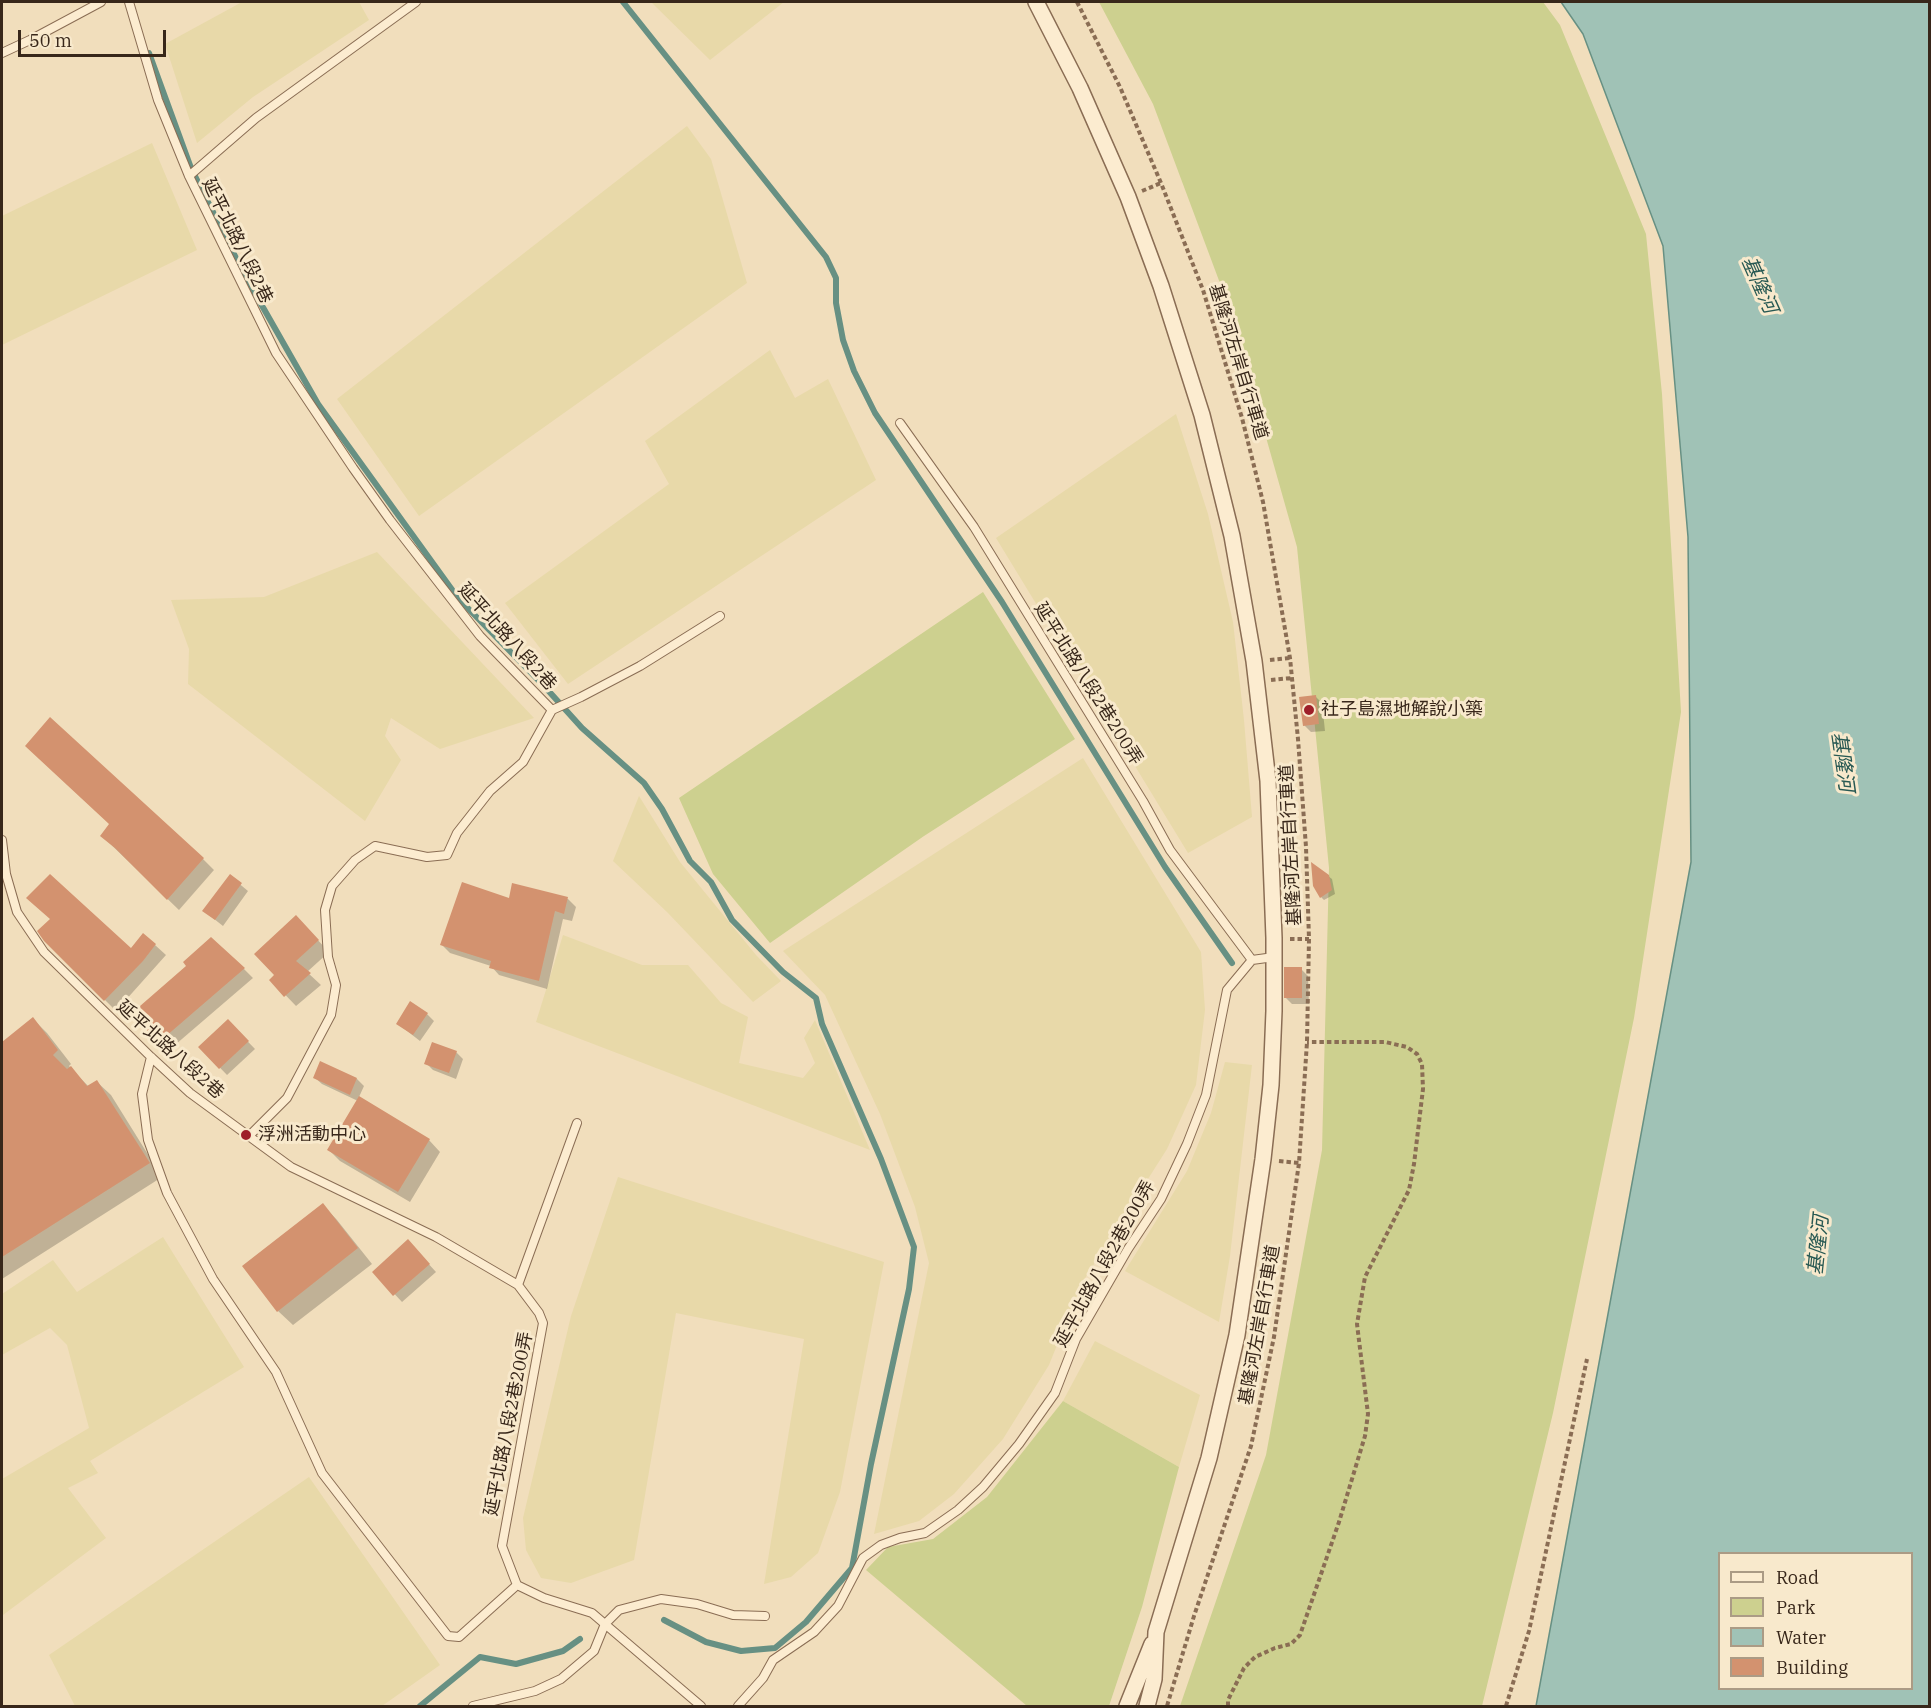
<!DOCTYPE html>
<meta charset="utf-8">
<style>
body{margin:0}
#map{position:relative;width:1931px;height:1708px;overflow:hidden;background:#f1debc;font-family:"IBM Plex Serif",serif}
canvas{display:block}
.frame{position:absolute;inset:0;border:3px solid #38271a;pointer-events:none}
.legend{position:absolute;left:1718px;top:1552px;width:195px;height:138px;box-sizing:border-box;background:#f8e9cc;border:2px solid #ab9b85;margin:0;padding:8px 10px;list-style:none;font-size:18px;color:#38271a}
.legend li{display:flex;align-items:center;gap:12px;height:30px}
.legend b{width:30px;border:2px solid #ab9b85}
.scale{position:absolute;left:18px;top:30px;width:148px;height:27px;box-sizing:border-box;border:3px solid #38271a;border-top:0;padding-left:8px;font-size:18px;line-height:21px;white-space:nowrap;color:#38271a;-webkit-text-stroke:4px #f8e9cc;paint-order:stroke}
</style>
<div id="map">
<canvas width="1931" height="1708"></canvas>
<div class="frame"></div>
<ul class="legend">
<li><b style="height:8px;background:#fcecd0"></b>Road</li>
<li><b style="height:16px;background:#cdd08f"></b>Park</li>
<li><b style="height:16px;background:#a0c2b6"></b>Water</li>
<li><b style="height:16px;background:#d3926f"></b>Building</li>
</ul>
<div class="scale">50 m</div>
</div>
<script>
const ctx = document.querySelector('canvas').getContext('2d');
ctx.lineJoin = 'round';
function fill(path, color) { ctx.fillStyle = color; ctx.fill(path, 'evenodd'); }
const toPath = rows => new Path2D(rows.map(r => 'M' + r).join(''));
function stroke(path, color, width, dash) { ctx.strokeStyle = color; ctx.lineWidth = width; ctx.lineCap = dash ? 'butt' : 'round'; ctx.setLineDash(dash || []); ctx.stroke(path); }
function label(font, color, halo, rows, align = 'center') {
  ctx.font = font + ' "IBM Plex Serif","Noto Sans TC",serif'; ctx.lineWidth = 6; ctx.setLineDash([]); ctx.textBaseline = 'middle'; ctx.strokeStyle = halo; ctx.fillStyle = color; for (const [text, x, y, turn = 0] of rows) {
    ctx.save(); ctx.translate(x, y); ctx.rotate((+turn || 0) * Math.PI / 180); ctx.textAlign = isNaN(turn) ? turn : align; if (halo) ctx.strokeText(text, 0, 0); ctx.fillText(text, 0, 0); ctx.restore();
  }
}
fill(toPath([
 [242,2,359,2,369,20,253,97,197,143,165,44],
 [651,2,650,2,784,2,710,60],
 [687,126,711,159,747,283,419,516,337,399],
 [152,143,197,250,2,345,2,216],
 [770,350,795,398,828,379,876,480,568,684,505,603,669,484,645,441],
 [1176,414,1208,514,1233,622,1244,720,1252,817,1188,853,996,538],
 [377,552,534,718,440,749,391,718,385,736,401,760,365,821,188,684,189,649,171,600,264,597],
 [1083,758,1201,952,1205,1010,1196,1085,1167,1149,1082,1283,1049,1365,1003,1439,954,1494,919,1521,874,1534,929,1263,915,1207,880,1114,825,995,783,951],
 [639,796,680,862,756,955,781,981,753,1002,667,912,613,861],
 [563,935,642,965,688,965,721,1003,748,1017,739,1063,803,1078,815,1063,804,1038,815,1020,870,1150,536,1022],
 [1225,1062,1252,1065,1230,1256,1219,1322,1125,1271,1187,1171,1211,1113],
 [618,1177,884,1262,840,1492,818,1553,791,1577,764,1584,804,1339,676,1313,634,1560,571,1583,541,1578,526,1550,523,1518,571,1316],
 [163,1237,244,1367,90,1461,98,1473,68,1488,106,1538,3,1615,2,1611,2,1479,89,1428,67,1345,50,1328,2,1355,2,1294,53,1260,77,1292],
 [1095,1341,1200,1395,1179,1467,1063,1401],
 [309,1477,440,1665,382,1706,75,1706,49,1655]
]), '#e8d9a9');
fill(toPath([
 [1099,2,1543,2,1560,25,1646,234,1662,394,1681,712,1634,1018,1553,1413,1482,1706,1180,1706,1266,1455,1322,1150,1329,868,1297,547,1230,310,1153,104],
 [983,592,1075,739,924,836,770,943,713,874,679,798],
 [1063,1401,1179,1467,1142,1607,1109,1706,1027,1706,866,1570,888,1547,933,1539,987,1497]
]), '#cdd08f');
const water = toPath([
 [1561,2,1929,2,1929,1706,1536,1706,1691,862,1688,537,1663,246,1583,34,1561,2],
 [1720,1554,1912,1554,1912,1688,1720,1688,1720,1554]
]);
fill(water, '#a0c2b6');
stroke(water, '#679083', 1.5);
fill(toPath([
 [1315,696,1322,703,1325,731,1311,732,1304,725],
 [102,836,203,859,214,870,179,910],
 [230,876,248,891,223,926,204,911],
 [1328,876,1332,879,1335,894,1324,900,1321,897],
 [513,885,568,899,576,907,572,921,563,919,547,989,499,975,491,966,450,953,442,945,510,900],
 [296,917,329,952,307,972,321,985,296,1006,271,980,276,975],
 [51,920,131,950,155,945,166,955,116,1011,45,940],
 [188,966,244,969,253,978,168,1051,159,1042],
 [1301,969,1308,976,1309,1004,1292,1004,1285,997],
 [427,1014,434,1021,420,1041,398,1024],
 [33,1019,47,1033,71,1064,69,1066,89,1087,97,1082,111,1095,162,1177,2,1279,2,1044],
 [228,1021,255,1049,227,1075,200,1047],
 [456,1052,463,1059,456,1079,433,1070,426,1063],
 [314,1077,357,1079,364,1086,359,1097,429,1140,440,1152,410,1202,340,1161,329,1150,358,1101,322,1084],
 [323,1205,337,1220,372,1264,293,1325,278,1311],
 [415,1249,436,1272,402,1302,374,1272]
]), '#0003');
stroke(toPath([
 [623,2,826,257,836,278,836,303,843,340,854,371,875,413,1002,602,1165,867,1232,963],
 [149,53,191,168,244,274,318,404,458,598,545,687,582,728,644,783,662,809,690,861,711,882,732,920,783,972,816,998,822,1024,881,1159,914,1247,909,1289,871,1464,852,1568,806,1622,775,1648,741,1651,706,1642,664,1620],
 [420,1706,480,1657,516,1664,563,1651,580,1639]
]), '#679083', 6);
fill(toPath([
 [1316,695,1319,724,1303,726,1299,697],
 [50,717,204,858,167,900,115,848,100,836,109,824,25,746],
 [1311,862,1329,875,1332,890,1320,898,1313,886],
 [50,874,131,948,143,933,156,944,143,961,104,1001,44,941,37,931,50,919,26,898],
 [230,874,242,883,215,920,202,911],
 [462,882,509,898,512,883,568,897,564,914,555,911,539,981,489,968,491,961,440,945],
 [296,915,319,940,296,961,311,973,284,997,269,980,274,975,254,954],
 [211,937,245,968,158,1043,132,1013,186,966,183,962],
 [1284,967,1302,967,1302,998,1284,998],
 [410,1001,428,1013,413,1035,396,1024],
 [33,1017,58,1050,53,1055,67,1069,71,1066,87,1086,97,1080,150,1163,2,1257,2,1042],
 [228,1019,249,1041,219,1069,198,1047],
 [432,1042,457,1051,449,1073,424,1064],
 [320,1061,357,1078,350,1095,313,1078],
 [359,1096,430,1139,398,1192,327,1150],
 [323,1203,358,1248,277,1312,242,1266],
 [408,1239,430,1264,393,1296,372,1272]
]), '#d3926f');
const service = toPath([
 [129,2,158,100,189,176,276,353,353,468,390,520,480,636,552,710],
 [2,53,30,40,101,2],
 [189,176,256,118,416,2],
 [900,423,974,527,1143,801,1170,850,1252,960],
 [552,710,581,697,640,666,720,616],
 [2,840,6,874,17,912,44,952,151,1057,190,1093,291,1167,436,1237,518,1285,539,1313,543,1323,502,1546,517,1585,544,1598,592,1613,701,1706],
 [151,1057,142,1094,148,1140,167,1193,213,1279,276,1372,322,1473,448,1636,459,1637,517,1585],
 [249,1136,287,1098,331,1015,336,985,328,957,325,910,332,886,355,860,375,846,427,857,447,855,457,833,490,791,523,762,552,710],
 [518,1285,577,1123],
 [473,1706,535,1691,561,1679,594,1651,605,1624,619,1610,661,1599,697,1604,733,1615,765,1616],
 [738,1706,763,1678,773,1660,814,1632,838,1606,863,1558,881,1545,900,1538,925,1533,958,1510,983,1487,1019,1444,1055,1393,1076,1339,1128,1249,1161,1199,1187,1144,1206,1095,1227,990,1252,960,1274,957]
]);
const minor = toPath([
 [1036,2,1080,88,1128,197,1161,286,1202,415,1232,536,1254,661,1268,781,1274,938,1274,1011,1271,1085,1263,1159,1237,1335,1209,1458,1156,1632,1154,1679,1147,1706],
 [1127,1706,1152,1644]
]);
stroke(service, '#8a6d54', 10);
stroke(minor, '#8a6d54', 18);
stroke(toPath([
 [1077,2,1120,87,1161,183,1203,290,1242,418,1263,502,1290,658,1298,739,1306,847,1309,939,1307,1042,1299,1163,1274,1337,1251,1446,1194,1616,1167,1706],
 [1142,191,1161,183],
 [1270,660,1290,658],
 [1271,680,1292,678],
 [1290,939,1309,939],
 [1279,1161,1299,1163],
 [1228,1706,1228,1700,1244,1668,1255,1657,1275,1648,1291,1644,1300,1635,1339,1522,1365,1436,1368,1414,1357,1324,1365,1277,1409,1190,1414,1164,1423,1089,1422,1064,1417,1054,1407,1047,1385,1042,1307,1042],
 [1506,1706,1529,1631,1587,1359]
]), '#8a6d54', 4, [4.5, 3]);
stroke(service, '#fcecd0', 8);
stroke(minor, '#fcecd0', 15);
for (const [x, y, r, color] of [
 [1309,710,6,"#9e1f29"],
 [246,1135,6,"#9e1f29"]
]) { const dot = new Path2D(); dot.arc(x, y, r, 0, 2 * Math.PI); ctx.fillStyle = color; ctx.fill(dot); stroke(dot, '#f8e9cc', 2); }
label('18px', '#38271a', '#f8e9cc', [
 ["延平北路八段2巷",237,241,64],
 ["基隆河左岸自行車道",1238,362,73],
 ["延平北路八段2巷",507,637,48],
 ["延平北路八段2巷200弄",1088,684,58],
 ["基隆河左岸自行車道",1291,845,-93],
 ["延平北路八段2巷",170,1050,42],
 ["延平北路八段2巷200弄",1105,1264,-61],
 ["基隆河左岸自行車道",1260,1325,-80],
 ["延平北路八段2巷200弄",509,1424,-79]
]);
label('18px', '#38271a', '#f8e9cc', [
 ["社子島濕地解說小築",1321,710],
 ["浮洲活動中心",258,1135]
], 'left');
label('italic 20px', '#285953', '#f8e9cc', [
 ["基隆河",1759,285,66],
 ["基隆河",1842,762,82],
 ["基隆河",1819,1245,-84]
]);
</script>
